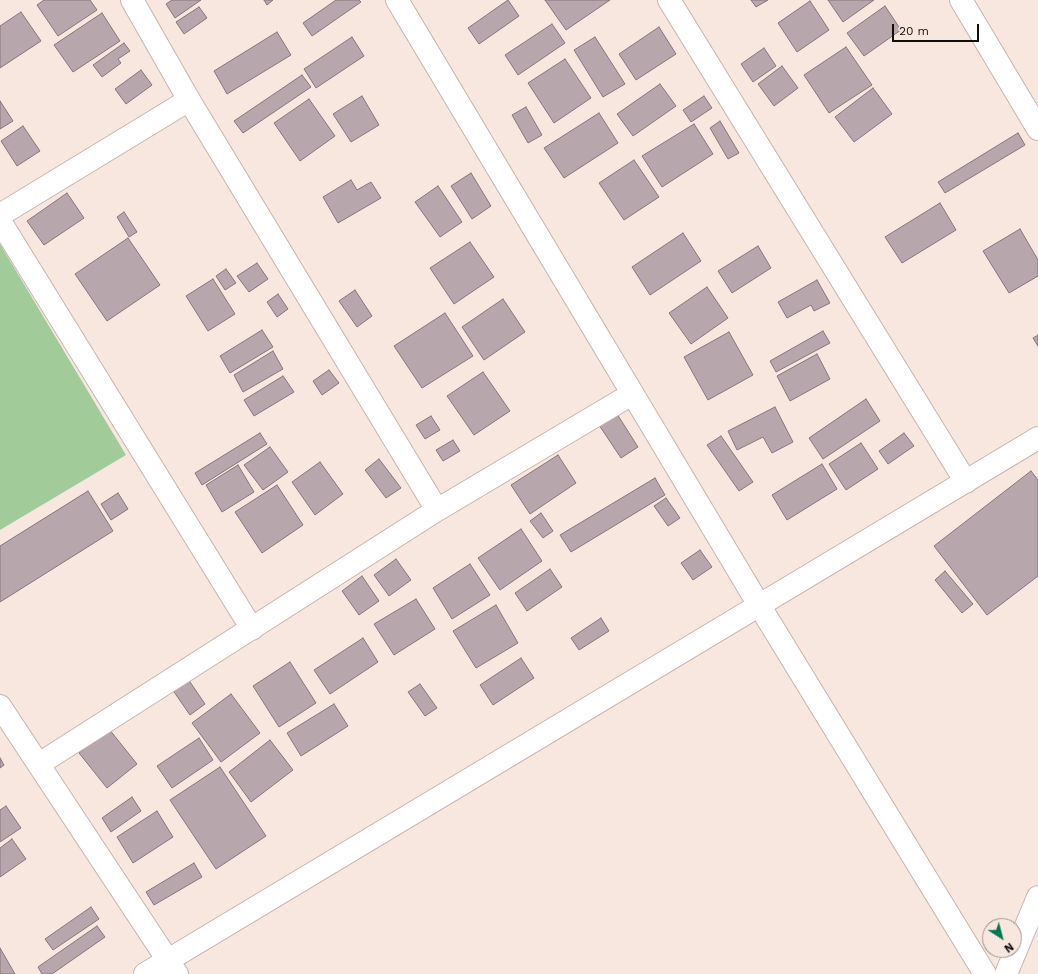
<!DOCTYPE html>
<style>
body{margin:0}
#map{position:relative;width:1038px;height:974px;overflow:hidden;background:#f8e7de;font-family:"Work Sans",sans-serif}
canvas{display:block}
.north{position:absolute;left:982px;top:918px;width:40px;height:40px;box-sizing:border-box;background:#f8e7de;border:1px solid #9d908a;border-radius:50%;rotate:144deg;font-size:11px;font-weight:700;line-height:16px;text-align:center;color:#140e0b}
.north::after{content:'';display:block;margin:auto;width:14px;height:18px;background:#017855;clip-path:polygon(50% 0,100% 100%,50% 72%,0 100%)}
.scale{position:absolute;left:892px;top:24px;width:87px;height:18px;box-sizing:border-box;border:2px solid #140e0b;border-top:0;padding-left:5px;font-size:12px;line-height:14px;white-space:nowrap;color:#140e0b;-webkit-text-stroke:3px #f8e7de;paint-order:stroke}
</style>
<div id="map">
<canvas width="1038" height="974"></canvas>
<div class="north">N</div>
<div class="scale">20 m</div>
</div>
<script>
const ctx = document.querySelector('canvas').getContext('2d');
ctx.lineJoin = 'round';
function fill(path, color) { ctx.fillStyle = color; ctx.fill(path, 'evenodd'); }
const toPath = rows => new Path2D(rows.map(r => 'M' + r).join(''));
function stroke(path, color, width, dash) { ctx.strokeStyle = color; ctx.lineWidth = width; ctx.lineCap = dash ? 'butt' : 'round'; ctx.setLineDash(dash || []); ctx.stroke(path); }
fill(toPath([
 [0,244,126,455,0,530]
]), '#a2cb9a');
const building = toPath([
 [44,0,90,0,97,10,58,36,37,5,44,0],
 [172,0,201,0,175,18,166,4,172,0],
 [264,0,273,0,267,5,264,0],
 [336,0,359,0,361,2,312,36,303,23,336,0],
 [508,0,519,16,479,44,468,28,508,0],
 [545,0,610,0,566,30,545,0],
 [751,0,768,0,756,7,751,0],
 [828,0,874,0,843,22,828,0],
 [810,1,829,30,797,52,778,23,810,1],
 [885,6,901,30,864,56,847,33,885,6],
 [199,7,207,18,184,34,176,22,199,7],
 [21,12,41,41,0,68,0,26,21,12],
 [102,13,120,41,73,72,54,45,102,13],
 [552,24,565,43,518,75,505,55,552,24],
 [659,27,676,54,636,80,619,54,659,27],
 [277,32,291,55,227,94,214,71,277,32],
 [352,37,364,56,316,88,304,69,352,37],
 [595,37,625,84,603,97,574,50,595,37],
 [124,43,130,51,118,59,121,63,102,77,93,65,124,43],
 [846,47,872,85,829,113,804,75,846,47],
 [764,48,776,66,753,82,741,64,764,48],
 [565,59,591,98,554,123,528,83,565,59],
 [782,66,798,88,774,106,758,84,782,66],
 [141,70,152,85,126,104,115,89,141,70],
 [302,75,311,87,243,133,234,121,302,75],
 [660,84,676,106,633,136,617,114,660,84],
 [873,88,892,114,854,142,835,117,873,88],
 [362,96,379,125,351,142,333,114,362,96],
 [704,96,712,108,691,122,683,110,704,96],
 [309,99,335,136,300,161,274,123,309,99],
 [0,101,13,121,0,129,0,101],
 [526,107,542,135,528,143,512,115,526,107],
 [599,113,618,143,564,178,544,148,599,113],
 [720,121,739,153,728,159,710,128,720,121],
 [694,124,713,154,662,187,642,156,694,124],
 [23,126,40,151,17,166,1,141,23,126],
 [1018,133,1025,145,945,193,938,182,1018,133],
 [634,160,659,197,624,220,599,183,634,160],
 [471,173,491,206,472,219,451,186,471,173],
 [351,180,357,190,371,182,381,198,338,223,323,197,351,180],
 [438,186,462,222,440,237,415,202,438,186],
 [67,193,84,218,44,245,27,221,67,193],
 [940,203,956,230,902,263,885,237,940,203],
 [124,212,137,232,129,237,117,217,124,212],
 [1020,229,1038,260,1038,276,1009,293,983,251,1020,229],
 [683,233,701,261,650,295,632,267,683,233],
 [128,238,160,285,107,321,75,274,128,238],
 [470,242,494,277,454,304,430,268,470,242],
 [758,246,771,268,732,293,718,271,758,246],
 [257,263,268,279,249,292,237,276,257,263],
 [226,269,236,283,225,290,216,276,226,269],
 [213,279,235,314,208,331,186,296,213,279],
 [817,280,830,303,814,311,811,305,787,318,778,302,817,280],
 [707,287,728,318,691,344,669,313,707,287],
 [355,290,372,316,357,327,339,301,355,290],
 [278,294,288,309,277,317,267,302,278,294],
 [503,299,525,332,484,360,462,327,503,299],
 [445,313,473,356,422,388,394,346,445,313],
 [262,330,273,347,230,373,220,356,262,330],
 [823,331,830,343,776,372,770,361,823,331],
 [729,332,753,375,708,400,684,357,729,332],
 [1038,335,1038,346,1033,338,1038,335],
 [273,351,283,369,243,392,234,375,273,351],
 [817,354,830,379,790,401,777,376,817,354],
 [329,370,339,383,322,395,313,381,329,370],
 [483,372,510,411,474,435,447,396,483,372],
 [283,376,294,392,254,416,244,400,283,376],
 [866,399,880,421,823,459,809,438,866,399],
 [775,407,793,442,772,453,763,437,737,450,728,431,775,407],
 [617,414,638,447,621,458,599,425,617,414],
 [431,416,440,430,425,439,416,425,431,416],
 [260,433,267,444,202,485,195,473,260,433],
 [904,433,914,446,888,464,879,451,904,433],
 [721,436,753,482,739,491,707,445,721,436],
 [453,440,460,451,443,461,436,450,453,440],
 [861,443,878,469,846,490,829,464,861,443],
 [270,447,288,472,263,490,244,465,270,447],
 [558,455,576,483,530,514,511,485,558,455],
 [379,459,401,488,386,498,365,470,379,459],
 [320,462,343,494,315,515,292,482,320,462],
 [822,464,837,489,787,520,772,495,822,464],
 [238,465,254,492,222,512,206,485,238,465],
 [1031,471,1038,480,1038,576,987,615,934,546,1031,471],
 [655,478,665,495,571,552,560,535,655,478],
 [277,485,303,525,262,553,235,512,277,485],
 [88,491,113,531,0,602,0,546,88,491],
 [118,493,128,509,111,520,101,504,118,493],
 [666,498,680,518,668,526,654,506,666,498],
 [541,513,553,531,543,538,530,521,541,513],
 [521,529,542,561,500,590,478,558,521,529],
 [700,550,712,567,693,580,681,563,700,550],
 [396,559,411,580,389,596,374,575,396,559],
 [470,564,490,595,452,619,433,588,470,564],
 [550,569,562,587,527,611,515,593,550,569],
 [945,571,973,604,962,613,935,580,945,571],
 [362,576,379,601,359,615,342,591,362,576],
 [416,599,435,629,394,655,374,624,416,599],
 [496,605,518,643,476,668,453,631,496,605],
 [601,618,609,631,579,650,571,638,601,618],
 [363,638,378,662,330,694,314,670,363,638],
 [521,658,534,678,493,705,480,685,521,658],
 [290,662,316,703,279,727,253,686,290,662],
 [188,679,205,704,190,715,172,689,188,679],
 [420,684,437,708,425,716,408,692,420,684],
 [231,694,260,733,221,762,192,723,231,694],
 [334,704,348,726,301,756,287,733,334,704],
 [109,729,137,764,107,788,79,753,109,729],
 [199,738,213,760,172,788,157,766,199,738],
 [270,740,293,770,251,802,229,772,270,740],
 [0,758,4,765,0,768,0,758],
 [220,767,266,836,216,869,170,800,220,767],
 [132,797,141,811,111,832,102,818,132,797],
 [6,806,21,828,0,842,0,810,6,806],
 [157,811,173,837,133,863,117,837,157,811],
 [12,839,26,859,0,877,0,848,12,839],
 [194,863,202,877,154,905,146,892,194,863],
 [91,907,99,919,53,950,45,939,91,907],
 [97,926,105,937,52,974,42,974,38,967,97,926],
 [0,948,15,974,0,974,0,948]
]);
fill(building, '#b8a6ad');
stroke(building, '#86757c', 1);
const street = toPath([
 [132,0,189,100,437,510],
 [397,0,759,605,985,974],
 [669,0,966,482],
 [961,0,1038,129],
 [0,215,189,100],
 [0,221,252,629],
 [0,706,177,974],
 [39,764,437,510,632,394],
 [145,974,1038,438]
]);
const secondary = toPath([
 [1006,974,1038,897]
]);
stroke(street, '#c6b5ad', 24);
stroke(secondary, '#c6b5ad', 24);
stroke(street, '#fff', 22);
stroke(secondary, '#fff', 22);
</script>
